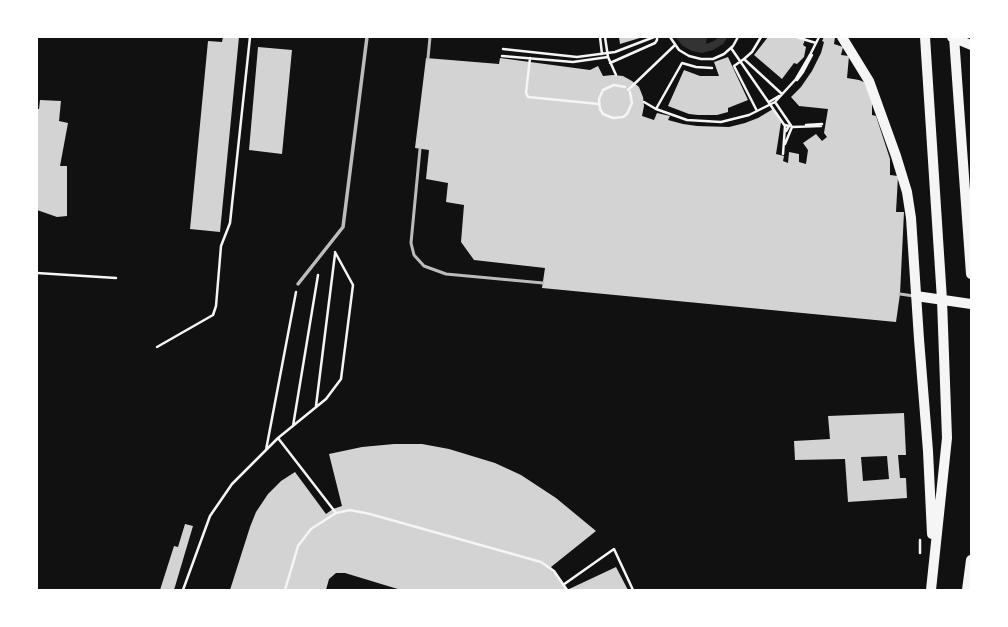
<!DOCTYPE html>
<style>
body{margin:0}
#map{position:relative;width:1008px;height:627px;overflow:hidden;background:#111;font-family:"Fira Sans",sans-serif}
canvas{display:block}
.frame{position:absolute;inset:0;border:38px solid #fff;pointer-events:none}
</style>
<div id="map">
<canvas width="1008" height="627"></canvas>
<div class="frame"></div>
</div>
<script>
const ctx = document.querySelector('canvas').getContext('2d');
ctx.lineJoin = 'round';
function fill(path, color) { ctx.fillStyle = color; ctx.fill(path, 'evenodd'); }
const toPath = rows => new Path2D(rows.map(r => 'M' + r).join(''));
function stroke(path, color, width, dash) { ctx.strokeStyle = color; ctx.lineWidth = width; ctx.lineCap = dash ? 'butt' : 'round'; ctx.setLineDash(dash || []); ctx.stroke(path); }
fill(toPath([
 [675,37,707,37,706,44,714,41,719,37,728,37,723,44,713,50,702,53,692,51,683,46]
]), '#333');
fill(toPath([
 [223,37,239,37,220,232,190,229,208,41,222,42],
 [619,37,643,37,620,44],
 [768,37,806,37,803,45,806,47,804,57,797,64,794,63,782,79,754,55],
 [824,37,835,37,834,44,843,47,841,55,849,56,847,78,859,80,866,83,872,102,872,115,876,116,890,159,890,175,898,176,896,212,904,212,900,294,896,322,542,288,545,268,474,260,461,242,464,205,446,202,448,183,426,179,429,150,415,148,426,58,499,64,500,58,590,70,598,66,603,76,613,75,623,76,632,81,639,87,643,97,644,106,642,116,654,120,657,113,670,116,668,120,683,124,697,126,729,127,745,123,758,118,773,109,781,122,776,154,784,156,783,161,788,163,789,152,799,154,799,162,806,164,808,150,803,143,816,134,822,141,827,137,824,133,828,109,799,106,791,97,801,87,812,71,821,53,824,42,822,41],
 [258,47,292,50,282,154,249,150],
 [728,57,748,100,728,108,728,112,717,115,698,115,689,114,668,106,684,70,700,76,719,76,714,62],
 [40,100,61,101,59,121,68,123,60,166,67,166,67,216,57,217,37,210,37,109,39,109],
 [904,413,906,455,898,455,900,478,906,478,907,498,848,502,845,459,795,460,794,441,830,439,828,416],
 [887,456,889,479,863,481,861,457],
 [394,444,422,444,449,449,495,463,521,475,556,498,596,531,551,567,567,590,616,567,628,590,401,590,345,573,336,573,329,579,326,590,230,590,250,527,256,512,268,494,281,481,295,472,326,514,333,509,342,506,329,454,362,447],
 [185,524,193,526,174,590,160,590,174,546,178,547]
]), '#d3d3d3');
stroke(toPath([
 [600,37,602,54],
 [605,37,608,57],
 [670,37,679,50,689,56,701,59,713,59,724,54,733,46,738,37],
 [796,37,816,43],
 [731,48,785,126,783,154],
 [503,49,577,57,615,52,654,37],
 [502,56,573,62,608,57,616,75],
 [530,58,526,93,528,97,599,104],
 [744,59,752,52,761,37],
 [610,63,655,43,657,40,657,37],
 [797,80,803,72,812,55],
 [625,87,614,85,603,90,599,99,600,109,603,114,613,118,623,117,627,114,632,103,630,92],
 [628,90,675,45],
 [644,102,656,109,687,120,721,122,749,115,775,102,796,79,810,55,819,37],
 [769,102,779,96],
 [775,102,792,127,821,126],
 [656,109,682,63,696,67,712,68],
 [757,111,734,66,744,59,782,94],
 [785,125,789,126,786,131],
 [806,125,822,124],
 [785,144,792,127],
 [37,273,116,278],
 [157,347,213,315,216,306,221,246,230,223,250,37],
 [316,406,335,254],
 [293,426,318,275],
 [278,438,336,513],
 [266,450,296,292],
 [920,540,920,553],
 [563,585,614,549,633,590],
 [183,590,210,516,232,484,278,438,326,399,341,379,353,285,335,252],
 [285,590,298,546,311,529,336,513,350,510,370,514,541,562,554,571,567,590]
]), '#f5f5f5', 2.5);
stroke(toPath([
 [428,58,430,37],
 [420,149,411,243,414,255,424,266,446,274,543,283],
 [900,294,914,296]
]), '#bcbcbc', 3);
stroke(toPath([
 [298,284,343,227,367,37]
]), '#bcbcbc', 3.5);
stroke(toPath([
 [842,37,869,81,896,156,907,192,911,218,919,339,928,451,932,534],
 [925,37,942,300,947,438,931,590],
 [952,37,971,45],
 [954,37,971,274],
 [916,296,971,304],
 [967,590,971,560]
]), '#f5f5f5', 10);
</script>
